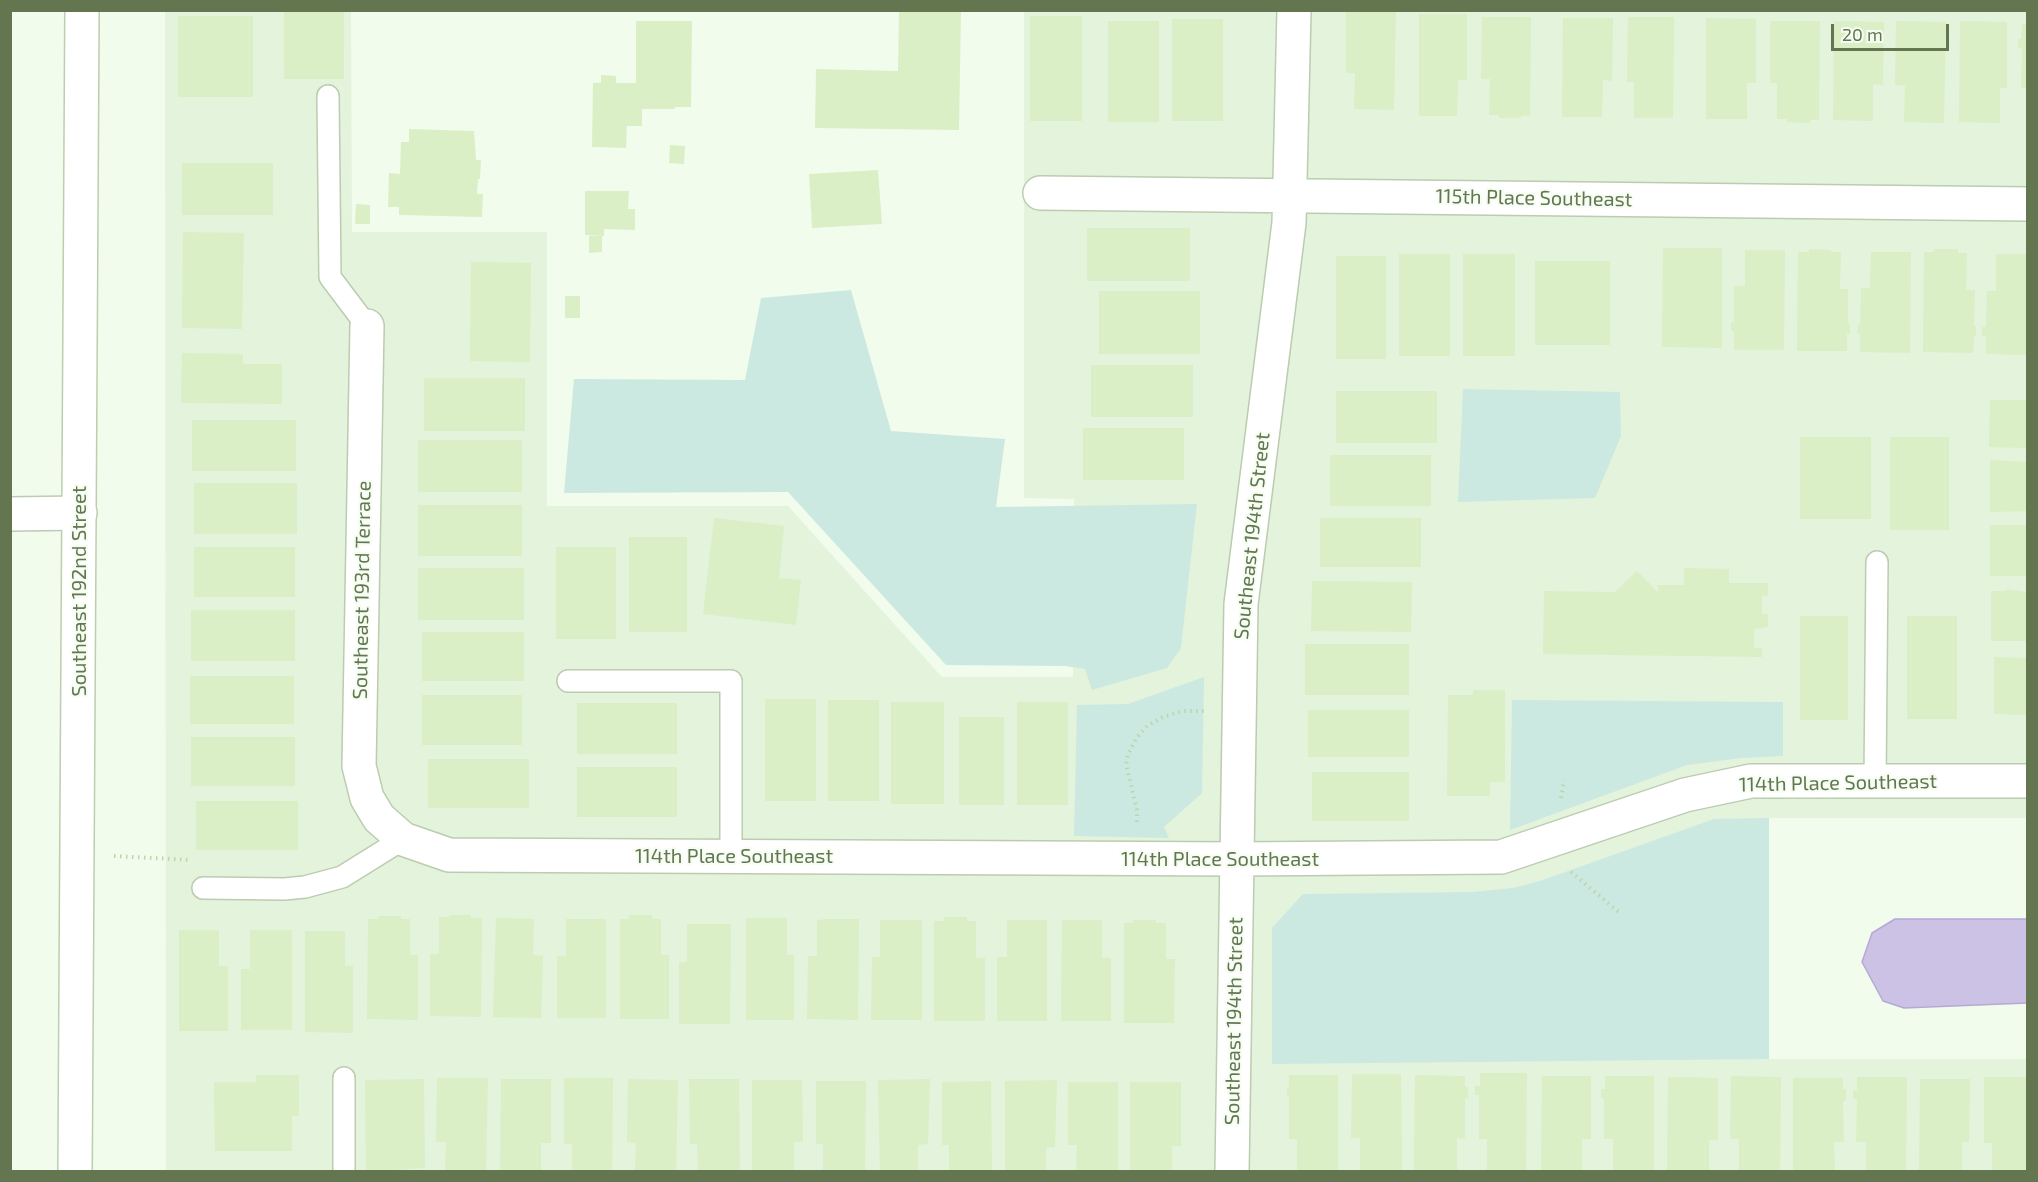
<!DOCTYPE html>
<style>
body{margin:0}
#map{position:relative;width:2038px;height:1182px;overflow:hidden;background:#f1fced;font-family:"Exo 2",sans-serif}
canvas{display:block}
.frame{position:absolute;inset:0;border:12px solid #647650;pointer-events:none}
.scale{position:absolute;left:1831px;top:24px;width:118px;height:27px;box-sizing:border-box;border:3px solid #647650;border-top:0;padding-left:8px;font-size:18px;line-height:21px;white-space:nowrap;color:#647650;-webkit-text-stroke:4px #f6fef4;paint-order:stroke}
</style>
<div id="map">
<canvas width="2038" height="1182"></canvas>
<div class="frame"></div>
<div class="scale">20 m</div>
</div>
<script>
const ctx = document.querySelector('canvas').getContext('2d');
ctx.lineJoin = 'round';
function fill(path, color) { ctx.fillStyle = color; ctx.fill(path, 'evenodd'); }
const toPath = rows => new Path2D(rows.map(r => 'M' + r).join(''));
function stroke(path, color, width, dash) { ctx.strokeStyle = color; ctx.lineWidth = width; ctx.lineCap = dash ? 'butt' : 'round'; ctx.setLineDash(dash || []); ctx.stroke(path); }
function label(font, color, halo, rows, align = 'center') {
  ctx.font = font + ' "Exo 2",sans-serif'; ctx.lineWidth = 4.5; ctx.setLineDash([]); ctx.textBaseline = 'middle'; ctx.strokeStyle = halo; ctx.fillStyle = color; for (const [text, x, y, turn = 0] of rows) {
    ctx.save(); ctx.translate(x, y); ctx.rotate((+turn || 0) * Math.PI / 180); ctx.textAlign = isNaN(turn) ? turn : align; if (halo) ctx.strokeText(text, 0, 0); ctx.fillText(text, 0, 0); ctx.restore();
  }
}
fill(toPath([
 [165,11,351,11,352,232,547,232,547,506,788,506,942,677,1073,677,1074,499,1024,498,1024,11,2027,11,2027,818,1769,818,1769,1059,2027,1059,2027,1171,166,1171]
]), '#e4f3dc');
fill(toPath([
 [851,290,891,431,1005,439,996,507,1197,504,1181,648,1167,668,1092,690,1085,669,1065,666,946,665,788,492,564,493,574,379,745,380,761,298],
 [1463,389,1620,392,1621,436,1595,498,1458,502],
 [1204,677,1202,793,1164,827,1169,838,1074,836,1077,705,1128,704],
 [1512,700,1783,702,1783,756,1742,758,1687,765,1510,830],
 [1769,818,1769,1059,1272,1064,1272,928,1303,894,1473,892,1513,888,1540,881,1714,819]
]), '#cbe9e1');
const water = toPath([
 [1895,919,2027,919,2027,1003,1904,1008,1883,1001,1862,962,1872,933,1895,919]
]);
fill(water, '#cbc2e5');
stroke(water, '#b5a9d6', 1.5);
fill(toPath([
 [284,10,344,10,344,79,284,79],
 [899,10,961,10,959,130,815,128,816,69,898,71],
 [1346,10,1396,10,1394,110,1354,109,1355,73,1346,73],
 [1419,14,1467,14,1467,80,1458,80,1457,116,1419,116],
 [178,16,253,16,253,97,178,97],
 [1030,16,1082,16,1082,121,1030,121],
 [1482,17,1531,17,1530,116,1521,116,1521,118,1499,118,1499,115,1489,115,1490,79,1481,79],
 [1628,17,1674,17,1673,118,1634,118,1634,82,1627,82],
 [1563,18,1613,18,1612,81,1603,80,1602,117,1562,117],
 [1706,18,1756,19,1756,83,1747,83,1747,119,1706,119],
 [1172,19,1223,19,1223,121,1172,121],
 [636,21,692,21,691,107,675,107,675,109,642,109,642,126,627,126,626,148,592,147,593,83,601,83,601,75,616,76,616,83,636,83],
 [1108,21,1159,21,1159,122,1108,122],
 [1770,21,1820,21,1819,120,1810,120,1810,123,1787,122,1787,119,1777,119,1777,83,1770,83],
 [1834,21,1884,22,1883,85,1873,84,1873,121,1833,120],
 [1896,21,1946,22,1944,123,1904,122,1905,86,1895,85],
 [1960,21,2007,22,2007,88,2000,88,2000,123,1959,122],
 [2022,24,2028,24,2028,88,2021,88,2022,48,2018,48,2018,39,2021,39],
 [409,129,474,131,476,160,481,160,480,179,478,179,477,194,483,194,482,217,399,215,399,207,388,207,389,173,400,174,401,142,409,142],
 [670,145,685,146,684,164,669,163],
 [182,163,273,163,273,215,182,215],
 [878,170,882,224,812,228,809,174],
 [585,191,629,191,628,209,635,209,635,230,604,229,604,236,585,235],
 [356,204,370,205,370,224,355,224],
 [1087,228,1190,228,1190,281,1087,281],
 [183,232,244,233,242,329,182,328],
 [589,236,602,236,602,252,589,253],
 [1663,248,1722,248,1722,348,1662,347],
 [1809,249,1831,250,1831,252,1841,252,1840,289,1848,289,1848,324,1850,324,1850,334,1847,334,1847,351,1797,351,1798,252,1809,252],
 [1934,249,1958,249,1958,253,1967,253,1966,290,1975,290,1974,326,1976,326,1976,336,1974,335,1973,353,1923,352,1924,252,1934,252],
 [1745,250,1785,250,1784,350,1734,350,1734,331,1731,331,1731,322,1734,322,1734,286,1745,286],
 [1871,252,1911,252,1910,353,1860,352,1860,334,1857,334,1858,325,1860,325,1861,288,1870,288],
 [1399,254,1450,254,1450,356,1399,356],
 [1463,254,1515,254,1515,356,1463,356],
 [1996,254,2028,254,2028,355,1986,354,1986,336,1982,336,1982,327,1986,327,1987,291,1996,291],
 [1336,256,1386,256,1386,359,1336,359],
 [1535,261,1610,261,1610,345,1535,345],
 [471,262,531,263,530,362,470,361],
 [1099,291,1200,291,1200,354,1099,354],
 [565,296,580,296,580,318,565,318],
 [182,353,243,354,243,364,282,364,282,404,181,403],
 [1091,365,1193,365,1193,417,1091,417],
 [424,378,525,378,525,431,424,431],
 [1336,391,1437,391,1437,443,1336,443],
 [1990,400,2028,400,2028,448,1989,447],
 [192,420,296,420,296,471,192,471],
 [1083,428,1184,428,1184,480,1083,480],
 [1800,437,1871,437,1871,519,1800,519],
 [1890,437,1949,437,1949,530,1890,530],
 [418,440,522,440,522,492,418,492],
 [1330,455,1431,455,1431,506,1330,506],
 [1990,460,2028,462,2028,511,1990,512],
 [194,483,297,483,297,534,194,534],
 [418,505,522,505,522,556,418,556],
 [714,518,784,526,779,578,801,580,796,625,703,614],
 [1320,518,1421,518,1421,567,1320,567],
 [1990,525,2028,525,2028,576,1990,576],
 [629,537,687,537,687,632,629,632],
 [194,547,295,547,295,597,194,597],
 [556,547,616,547,616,639,556,639],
 [418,568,524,568,524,620,418,620],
 [1684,568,1729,569,1729,583,1768,583,1768,596,1762,596,1762,614,1768,614,1768,627,1754,629,1754,648,1762,648,1762,657,1543,654,1544,591,1615,592,1637,571,1659,593,1657,585,1684,585],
 [1312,581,1412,582,1411,632,1311,631],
 [2007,589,2028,592,2028,641,1991,641,1991,591,2007,591],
 [191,610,295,610,295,661,191,661],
 [1800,616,1848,616,1848,720,1800,720],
 [1907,616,1957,616,1957,719,1907,719],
 [422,632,524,632,524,681,422,681],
 [1305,644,1409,644,1409,695,1305,695],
 [1994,657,2028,658,2028,715,1994,714],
 [190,676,294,676,294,724,190,724],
 [1473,690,1505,690,1505,782,1490,782,1490,796,1447,796,1448,695,1473,695],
 [422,695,522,695,522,745,422,745],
 [765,699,816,699,816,801,765,801],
 [828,700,879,700,879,801,828,801],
 [891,702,944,702,944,804,891,804],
 [1017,702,1068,702,1068,805,1017,805],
 [577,703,677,703,677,754,577,754],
 [1308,710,1409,710,1409,757,1308,757],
 [959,717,1004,717,1004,805,959,805],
 [191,737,295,737,295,786,191,786],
 [428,759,529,759,529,808,428,808],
 [577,767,677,767,677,817,577,817],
 [1312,772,1409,772,1409,821,1312,821],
 [196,801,298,801,298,850,196,850],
 [449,915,471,915,471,918,482,918,481,1017,430,1016,430,954,439,954,439,917,449,917],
 [629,915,652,915,652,919,661,919,661,955,669,955,669,1019,620,1019,620,919,629,919],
 [378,916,401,916,401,919,410,919,410,955,418,955,418,1020,367,1019,368,919,378,919],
 [944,917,967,917,967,921,976,921,976,958,985,958,985,1021,934,1021,934,921,944,921],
 [496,918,534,919,533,955,543,956,541,1018,493,1017],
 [746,918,787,918,787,955,794,955,794,1020,746,1020],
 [566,919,606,919,606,1018,557,1018,557,956,566,956],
 [827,919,859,919,858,1020,807,1019,808,956,817,956,817,920],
 [880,920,922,920,922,1020,871,1020,872,957,880,957],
 [1007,920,1047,920,1047,1021,997,1021,997,957,1007,957],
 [1062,920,1102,920,1102,958,1111,958,1111,1021,1061,1021],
 [1133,920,1156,920,1156,923,1166,923,1166,959,1175,959,1174,1023,1124,1023,1124,923,1133,923],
 [687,924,731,924,730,1024,679,1024,679,962,687,962],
 [179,930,219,930,219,966,228,966,228,1031,179,1031],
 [250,930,292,930,292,1030,241,1030,241,969,250,969],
 [305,931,345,931,345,966,353,966,353,1033,305,1032],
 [1480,1073,1527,1073,1526,1172,1487,1172,1487,1139,1479,1139,1479,1095,1475,1095,1475,1086,1480,1086],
 [1352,1074,1401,1074,1402,1172,1360,1172,1360,1138,1351,1138],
 [256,1075,299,1075,299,1116,292,1116,292,1151,215,1151,214,1082,256,1082],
 [1289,1075,1338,1075,1338,1172,1297,1172,1297,1139,1289,1139,1289,1096,1287,1096,1287,1087,1289,1087],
 [1415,1075,1465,1076,1465,1087,1468,1087,1468,1098,1465,1098,1465,1139,1457,1138,1457,1172,1414,1172],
 [1542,1076,1591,1076,1591,1139,1582,1139,1582,1172,1541,1172],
 [1605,1076,1654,1076,1654,1172,1613,1172,1613,1139,1604,1139,1604,1098,1601,1098,1601,1089,1605,1089],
 [1731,1076,1781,1077,1780,1172,1739,1172,1739,1139,1730,1139],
 [1668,1077,1718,1078,1718,1140,1709,1140,1709,1172,1667,1172],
 [1857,1077,1907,1077,1906,1172,1866,1172,1866,1142,1856,1142,1857,1099,1853,1099,1853,1090,1857,1090],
 [1984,1077,2028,1077,2028,1172,1992,1172,1992,1143,1984,1143],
 [437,1078,488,1078,486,1172,445,1172,446,1142,436,1142],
 [564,1078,613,1078,612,1172,572,1172,572,1144,564,1144],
 [1793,1078,1843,1078,1843,1089,1846,1089,1846,1101,1843,1101,1844,1142,1834,1142,1835,1172,1793,1172],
 [424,1079,425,1168,366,1172,365,1080],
 [501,1079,551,1079,551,1143,541,1143,541,1172,500,1172],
 [628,1079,678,1080,676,1172,635,1172,636,1143,627,1142],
 [689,1079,739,1079,740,1172,698,1172,697,1144,690,1144],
 [930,1079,928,1144,918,1145,918,1172,880,1172,878,1080],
 [1920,1079,1970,1079,1969,1142,1962,1142,1962,1172,1919,1172],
 [752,1080,802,1080,803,1142,794,1142,794,1172,752,1172],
 [1057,1080,1055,1147,1046,1148,1046,1172,1005,1172,1005,1081],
 [816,1081,866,1081,865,1172,823,1172,823,1144,816,1144],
 [991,1081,992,1172,949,1172,949,1145,942,1145,942,1082],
 [1068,1082,1118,1082,1118,1172,1076,1172,1077,1145,1068,1145],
 [1130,1082,1181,1082,1181,1146,1172,1146,1172,1172,1130,1172]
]), '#daefc6');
const lane = toPath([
 [328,96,330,277,367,326],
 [568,681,731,681,731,856],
 [1875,781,1877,562],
 [203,888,284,889,305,887,342,877,403,839],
 [344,1078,344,1172]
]);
const street = toPath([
 [1040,193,2028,204],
 [367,326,359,766,367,798,379,818,403,839,449,855,1237,859,1501,857,1685,795,1751,781,2028,781],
 [10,514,80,513],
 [1232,1172,1241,604,1289,223,1294,10]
]);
const secondary = toPath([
 [75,1172,82,10]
]);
stroke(lane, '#bcccb0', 24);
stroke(street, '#bcccb0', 36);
stroke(secondary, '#bcceae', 36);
stroke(toPath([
 [1561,798,1564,780],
 [1137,822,1137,810,1126,764,1128,754,1137,737,1147,726,1163,717,1183,711,1204,711],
 [114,856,190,860],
 [1571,872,1621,914]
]), '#bed5a9', 4, [1.5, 4.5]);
stroke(lane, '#fff', 21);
stroke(street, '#fff', 33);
stroke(secondary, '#fff', 33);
label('20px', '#647650', '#f6fef4', [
 ["115th Place Southeast",1534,198,1],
 ["Southeast 194th Street",1252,536,-84],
 ["Southeast 193rd Terrace",362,590,-89],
 ["Southeast 192nd Street",79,591,-90],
 ["114th Place Southeast",1838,783,-1],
 ["114th Place Southeast",734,856],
 ["114th Place Southeast",1220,859],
 ["Southeast 194th Street",1234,1021,-89]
]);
</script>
